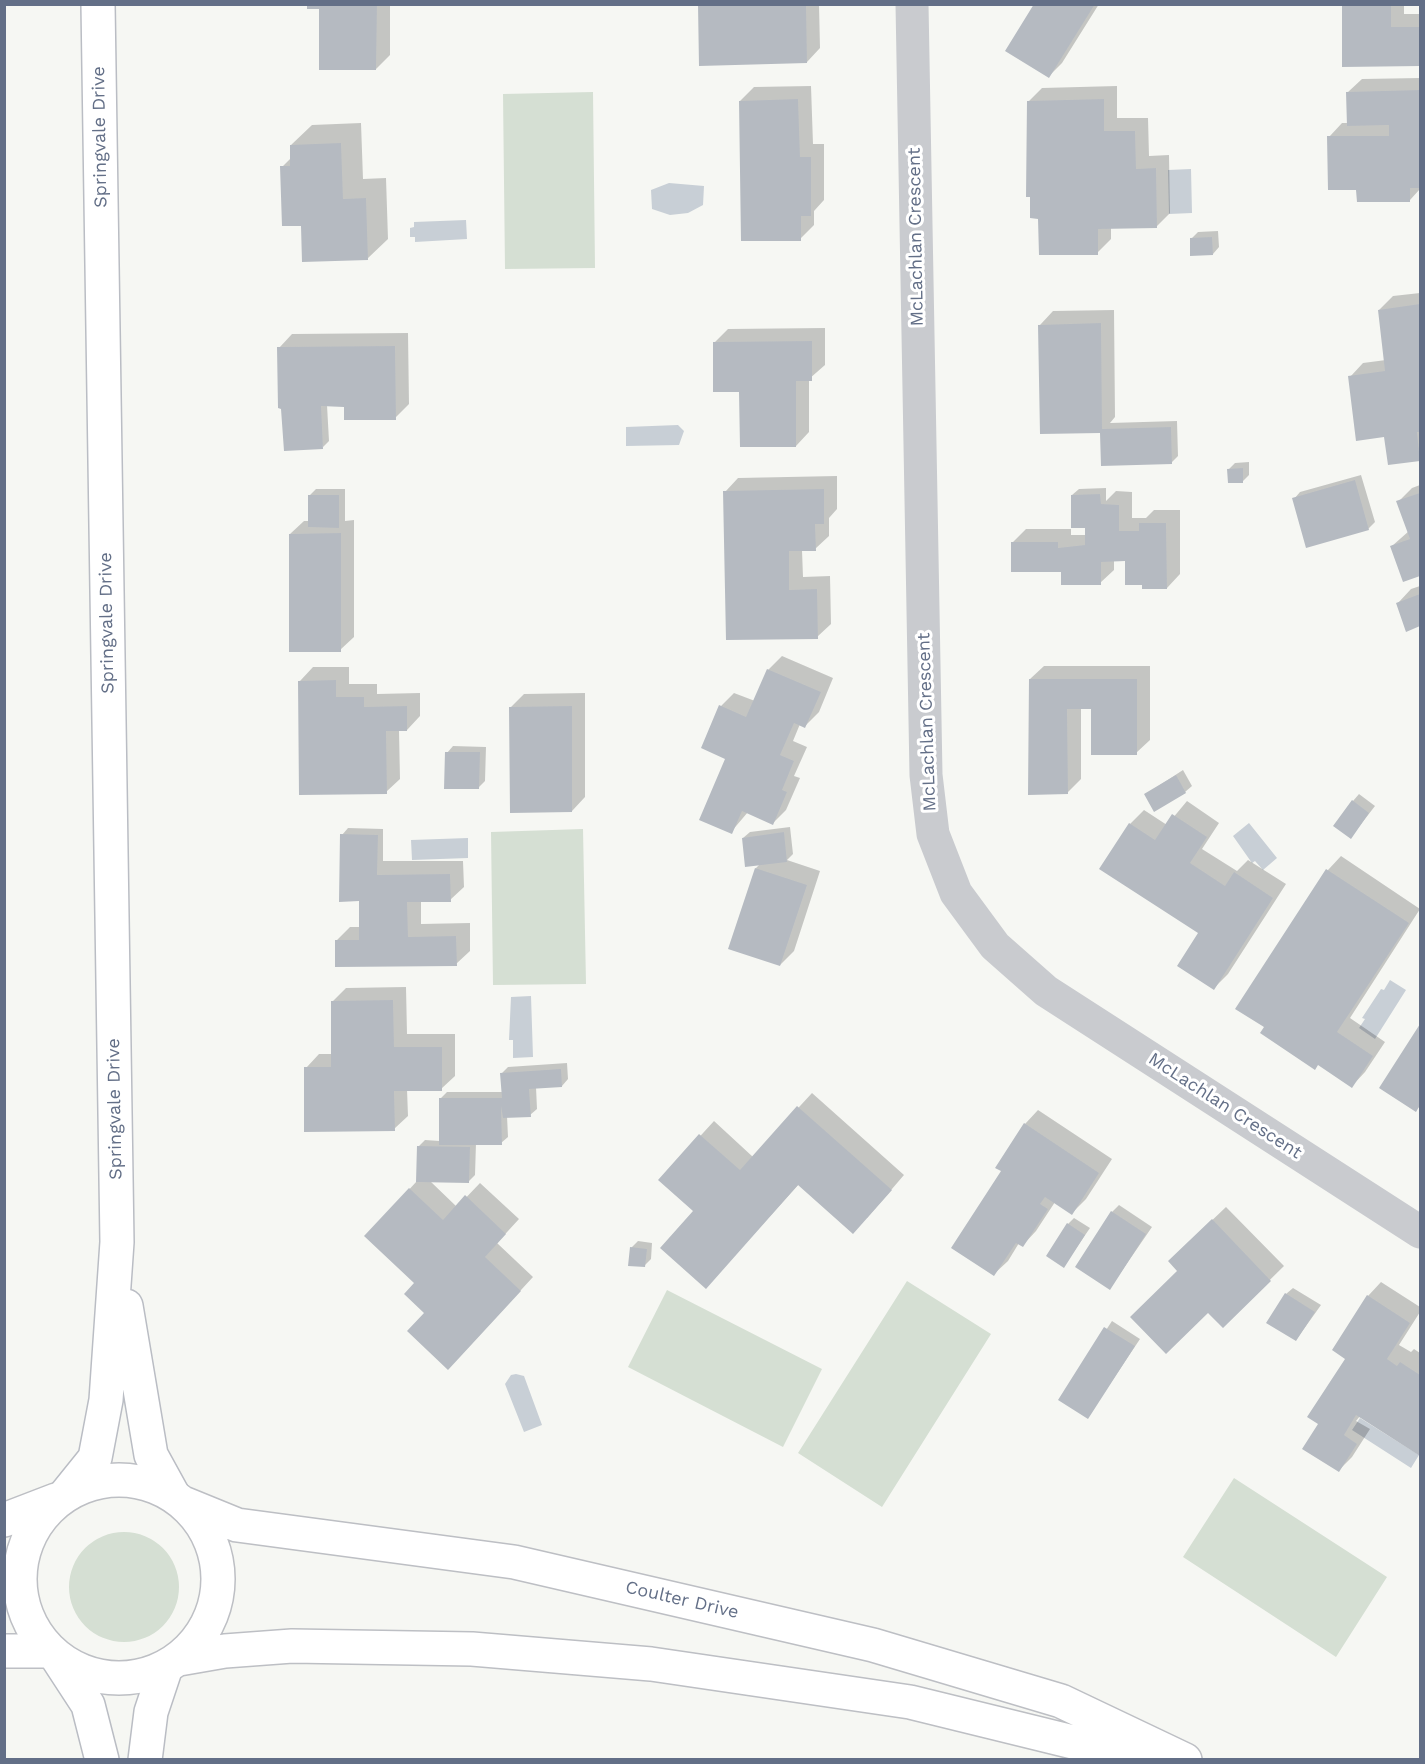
<!DOCTYPE html>
<style>
body{margin:0}
#map{position:relative;width:1425px;height:1764px;overflow:hidden;background:#f6f7f3;font-family:"Work Sans",sans-serif}
canvas{display:block}
.frame{position:absolute;inset:0;border:6px solid #636f87;pointer-events:none}
</style>
<div id="map">
<canvas width="1425" height="1764"></canvas>
<div class="frame"></div>
</div>
<script>
const ctx = document.querySelector('canvas').getContext('2d');
ctx.lineJoin = 'round';
function fill(path, color) { ctx.fillStyle = color; ctx.fill(path, 'evenodd'); }
const toPath = rows => new Path2D(rows.map(r => 'M' + r).join(''));
function stroke(path, color, width, dash) { ctx.strokeStyle = color; ctx.lineWidth = width; ctx.lineCap = dash ? 'butt' : 'round'; ctx.setLineDash(dash || []); ctx.stroke(path); }
function label(font, color, halo, rows, align = 'center') {
  ctx.font = font + ' "Work Sans",sans-serif'; ctx.lineWidth = 6; ctx.setLineDash([]); ctx.textBaseline = 'middle'; ctx.strokeStyle = halo; ctx.fillStyle = color; for (const [text, x, y, turn = 0] of rows) {
    ctx.save(); ctx.translate(x, y); ctx.rotate((+turn || 0) * Math.PI / 180); ctx.textAlign = isNaN(turn) ? turn : align; if (halo) ctx.strokeText(text, 0, 0); ctx.fillText(text, 0, 0); ctx.restore();
  }
}
fill(toPath([
 [593,92,595,268,505,269,503,94],
 [583,829,586,984,493,985,491,832],
 [907,1281,991,1334,882,1507,798,1453],
 [667,1290,822,1369,783,1447,628,1367],
 [1234,1478,1387,1577,1336,1657,1183,1557],
 '69 1587a55 55 0 1 1 110 0a55 55 0 1 1-110 0Z'
]), '#d5dfd3');
fill(toPath([
 [1191,169,1192,213,1169,214,1168,170],
 [669,183,704,186,703,205,688,213,670,215,652,209,651,190],
 [466,220,467,239,415,242,415,237,410,237,410,228,414,227,414,222],
 [678,425,684,431,679,445,626,446,626,427],
 [1249,823,1277,858,1263,870,1255,861,1252,863,1233,836],
 [468,838,468,858,412,860,411,840],
 [1390,980,1406,990,1375,1039,1359,1028,1365,1019,1362,1018,1381,989,1384,990],
 [531,996,533,1057,513,1058,513,1040,509,1040,511,997],
 [516,1374,524,1376,542,1425,524,1432,505,1384,511,1375],
 [1360,1418,1419,1455,1411,1468,1352,1430]
]), '#c8cfd6');
fill(toPath([
 [309,4,390,4,390,55,376,69,320,8],
 [700,4,819,4,820,48,807,62],
 [1036,4,1099,4,1062,63,1049,76],
 [1344,4,1404,4,1404,14,1420,14,1420,64],
 [1420,78,1420,189,1410,200,1358,188,1329,137,1342,123,1348,123,1348,92,1362,79],
 [811,86,813,144,824,144,824,200,814,211,814,225,800,239,740,101,754,87],
 [1117,86,1117,118,1148,118,1149,156,1169,155,1170,213,1156,227,1111,227,1111,239,1097,253,1040,217,1029,101,1042,88],
 [361,123,363,179,386,178,388,239,367,259,302,224,282,167,292,157,291,145,312,125],
 [1218,231,1219,247,1213,254,1191,239,1198,232],
 [1420,293,1420,459,1389,464,1386,438,1350,377,1363,363,1386,360,1379,310,1393,296],
 [1114,310,1115,417,1110,423,1177,421,1178,456,1171,463,1103,431,1042,432,1040,325,1053,311],
 [825,328,825,365,809,379,809,432,796,446,741,391,714,343,728,329],
 [408,333,409,404,395,418,346,405,327,405,329,441,323,447,279,348,292,334],
 [1249,462,1249,475,1243,481,1229,469,1235,463],
 [1361,475,1375,522,1368,529,1294,499,1300,492],
 [837,476,837,509,829,518,829,536,815,549,802,550,803,577,830,576,831,624,817,637,725,492,738,478],
 [1420,485,1420,574,1404,580,1392,546,1409,531,1398,502,1412,488],
 [1106,488,1106,501,1116,491,1132,492,1132,518,1146,518,1154,510,1180,510,1180,574,1167,588,1143,583,1126,560,1114,560,1114,570,1100,583,1063,570,1012,543,1026,529,1071,529,1071,535,1087,535,1087,528,1072,495,1079,489],
 [316,489,345,489,345,521,354,520,354,637,340,650,290,534,304,521,309,521,310,495],
 [1420,586,1420,625,1407,630,1398,603,1411,589],
 [782,656,833,678,819,712,805,726,800,724,793,741,807,747,794,776,800,778,786,810,773,823,748,812,731,832,721,706,734,693,755,701,768,670],
 [1044,666,1150,666,1150,740,1136,753,1093,707,1081,707,1081,779,1067,793,1030,679],
 [313,667,349,667,349,684,377,684,377,694,420,693,420,716,407,730,399,730,400,779,386,792,300,681],
 [585,693,585,797,572,811,511,707,524,694],
 [453,746,486,747,485,781,479,787,447,753],
 [1183,770,1192,786,1185,792,1146,794],
 [1359,794,1375,806,1351,837,1353,801],
 [1187,801,1219,823,1202,849,1237,871,1248,860,1286,884,1228,974,1214,988,1200,933,1130,824,1144,810,1167,825],
 [790,827,793,854,787,860,820,871,794,951,780,965,756,868,761,863,743,838,750,832],
 [348,828,383,829,383,861,463,861,464,887,450,900,421,901,421,924,470,923,470,951,456,964,336,941,350,927,361,927,360,900,342,835],
 [1341,856,1420,909,1350,1018,1385,1042,1365,1072,1352,1086,1237,1008,1328,870],
 [406,987,407,1034,455,1034,455,1076,441,1089,407,1089,408,1116,394,1129,306,1068,319,1054,333,1054,333,1001,346,988],
 [1420,1027,1420,1106,1416,1110,1381,1087],
 [567,1063,568,1079,562,1086,536,1087,537,1109,530,1115,507,1116,508,1137,501,1143,476,1143,475,1175,468,1182,430,1181,457,1207,480,1183,519,1219,497,1243,533,1277,462,1354,426,1313,416,1283,366,1236,417,1181,418,1147,425,1140,440,1141,440,1099,447,1092,503,1092,502,1073,508,1067],
 [812,1093,904,1175,867,1218,799,1184,706,1287,695,1211,660,1180,714,1121,753,1157],
 [1038,1110,1112,1159,1086,1199,1072,1213,1055,1202,1036,1231,1023,1245,1019,1243,1008,1261,994,1274,1003,1171,1025,1124],
 [1119,1205,1152,1227,1110,1288,1112,1212],
 [1226,1207,1284,1266,1223,1326,1179,1271,1183,1248],
 [1074,1218,1090,1228,1064,1266,1068,1224],
 [638,1241,652,1243,651,1259,644,1266,631,1248],
 [1381,1282,1420,1307,1420,1312,1399,1345,1411,1352,1414,1349,1420,1353,1420,1454,1360,1416,1356,1421,1370,1429,1352,1457,1338,1471,1320,1423,1347,1358,1368,1296],
 [1293,1288,1321,1305,1296,1340,1286,1294],
 [1112,1321,1140,1339,1088,1417,1060,1400]
]), '#0003');
fill(toPath([
 [307,4,377,4,376,70,319,70,319,9,307,9],
 [698,4,806,4,807,63,699,66],
 [1034,4,1095,4,1049,78,1005,51],
 [1342,4,1391,4,1391,27,1420,27,1420,66,1342,67],
 [1420,90,1420,188,1410,188,1410,202,1357,202,1356,190,1328,190,1327,136,1389,136,1389,125,1347,126,1346,92],
 [798,99,800,157,811,157,811,216,801,216,801,241,741,241,739,101],
 [1104,99,1104,131,1135,131,1136,169,1156,168,1157,228,1098,229,1098,255,1039,255,1038,219,1030,218,1030,197,1026,197,1027,101],
 [341,143,343,199,366,198,368,260,302,262,301,226,282,226,280,166,290,166,290,145],
 [1212,237,1213,255,1190,256,1190,238],
 [1420,304,1420,432,1417,432,1420,461,1388,465,1384,437,1356,441,1348,376,1385,371,1378,310],
 [1101,323,1102,429,1171,427,1172,464,1101,466,1100,433,1040,434,1038,325],
 [812,341,812,381,796,381,796,447,740,447,739,392,713,392,713,342],
 [395,346,396,420,344,420,344,407,321,406,323,449,284,451,281,409,278,408,277,347],
 [1243,468,1243,483,1228,483,1227,469],
 [1355,480,1369,530,1306,548,1292,498],
 [824,489,824,524,815,524,816,551,789,551,789,590,817,589,818,639,726,640,723,491],
 [1420,493,1420,576,1403,582,1390,546,1410,539,1396,501],
 [1100,494,1101,504,1119,505,1119,531,1139,531,1139,523,1166,523,1167,589,1142,589,1142,585,1125,585,1125,561,1101,562,1101,585,1061,585,1061,572,1011,572,1011,542,1058,542,1058,548,1085,545,1085,528,1071,528,1071,495],
 [308,495,339,495,339,528,308,527],
 [341,533,341,652,289,652,289,534],
 [1420,594,1420,626,1406,632,1396,603],
 [767,669,821,692,805,728,794,723,780,755,794,761,782,790,787,792,773,825,742,811,732,834,699,820,725,759,701,748,719,705,746,717],
 [1029,679,1137,679,1137,755,1091,755,1091,709,1067,709,1068,794,1028,795],
 [336,680,336,697,364,697,364,707,407,706,407,731,386,731,387,794,299,795,298,681],
 [572,706,572,812,510,813,509,707],
 [445,752,480,752,479,789,444,789],
 [1176,775,1186,793,1154,812,1144,794],
 [1352,800,1369,813,1351,839,1333,826],
 [1172,814,1207,837,1190,863,1225,886,1234,872,1273,898,1214,990,1177,966,1198,933,1099,869,1129,823,1155,840],
 [784,832,787,862,745,867,742,838],
 [340,834,378,835,377,875,450,874,451,902,407,902,408,937,456,936,457,966,335,967,335,940,359,940,359,901,339,902],
 [755,868,807,885,780,966,728,949],
 [1326,869,1409,923,1337,1032,1373,1056,1352,1088,1318,1065,1315,1070,1260,1033,1264,1027,1235,1009],
 [393,1000,394,1047,442,1047,442,1091,394,1091,395,1131,304,1132,304,1067,331,1067,331,1001],
 [1420,1024,1420,1105,1416,1112,1379,1088],
 [561,1069,562,1087,529,1089,531,1117,503,1118,501,1106,502,1145,439,1145,439,1098,502,1098,500,1073],
 [797,1106,892,1190,853,1234,798,1185,706,1289,660,1248,693,1211,658,1180,699,1134,740,1170],
 [1024,1123,1099,1173,1072,1215,1045,1197,1040,1204,1048,1209,1023,1247,1016,1243,994,1276,951,1248,1001,1171,995,1168],
 [417,1146,470,1147,469,1183,416,1182],
 [409,1188,443,1220,465,1195,506,1234,485,1257,521,1291,448,1370,407,1331,424,1313,404,1294,414,1283,364,1236],
 [1111,1211,1146,1234,1110,1290,1075,1267],
 [1212,1219,1271,1281,1223,1328,1208,1313,1166,1354,1130,1317,1177,1271,1168,1261],
 [1067,1223,1085,1235,1064,1268,1046,1256],
 [630,1247,647,1249,645,1267,628,1266],
 [1285,1293,1315,1312,1296,1341,1266,1323],
 [1367,1295,1410,1323,1387,1359,1397,1366,1400,1362,1420,1375,1420,1456,1356,1415,1344,1435,1357,1444,1339,1472,1302,1449,1318,1424,1307,1417,1345,1359,1332,1350],
 [1104,1327,1135,1346,1088,1419,1058,1400]
]), '#b5bac1');
const secondary = toPath([
 [126,1306,151,1455,173,1495],
 [66,1494,95,1458,106,1400,117,1242,98,4],
 [58,1659,88,1705,102,1760],
 [145,1760,151,1712,166,1667]
]);
const primary = toPath([
 '20 1579a99 99 0 1 1 198 0a99 99 0 1 1-198 0Z',
 [183,1503,237,1525,514,1562,873,1645,1061,1701,1185,1760],
 [4,1520,56,1500],
 [4,1651,49,1651],
 [179,1659,225,1651,292,1646,472,1649,651,1664,910,1702,1081,1744,1143,1751]
]);
stroke(secondary, '#babdc4', 36);
stroke(primary, '#bdbfc4', 36);
stroke(toPath([
 [912,4,926,775,933,834,956,893,995,946,1046,991,1420,1232]
]), '#c9cbcf', 33);
stroke(secondary, '#fff', 33);
stroke(primary, '#fff', 33);
label('18px', '#636f87', '#fff', [
 ["Springvale Drive",100,137,-91],
 ["McLachlan Crescent",916,237,-91],
 ["Springvale Drive",107,623,-91],
 ["McLachlan Crescent",927,722,-92],
 ["McLachlan Crescent",1225,1106,33],
 ["Springvale Drive",115,1109,-91],
 ["Coulter Drive",682,1600,13]
]);
</script>
